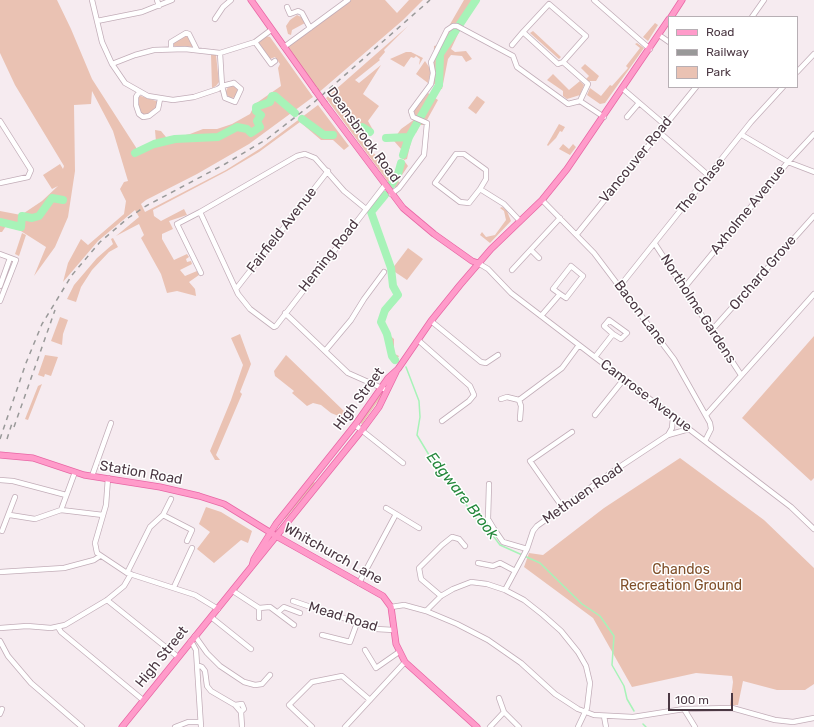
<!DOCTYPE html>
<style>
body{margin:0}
#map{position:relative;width:814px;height:727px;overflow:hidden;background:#f6ebf0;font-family:Rubik,sans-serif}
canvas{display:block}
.legend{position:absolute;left:668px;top:16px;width:130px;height:72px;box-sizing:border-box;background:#fff;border:1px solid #b7afb4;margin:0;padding:5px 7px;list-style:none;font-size:12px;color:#4b3843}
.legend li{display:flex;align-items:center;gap:8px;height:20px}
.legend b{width:20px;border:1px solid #b7afb4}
.scale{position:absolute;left:668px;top:693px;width:65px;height:18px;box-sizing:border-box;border:2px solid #4b3843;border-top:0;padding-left:5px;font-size:12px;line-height:14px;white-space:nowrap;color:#4b3843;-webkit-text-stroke:3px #fff;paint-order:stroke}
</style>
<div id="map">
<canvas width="814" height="727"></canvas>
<ul class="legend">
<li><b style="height:5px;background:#ff9bca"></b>Road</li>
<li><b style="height:5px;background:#999"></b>Railway</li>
<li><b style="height:11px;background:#eac2b3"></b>Park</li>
</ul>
<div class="scale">100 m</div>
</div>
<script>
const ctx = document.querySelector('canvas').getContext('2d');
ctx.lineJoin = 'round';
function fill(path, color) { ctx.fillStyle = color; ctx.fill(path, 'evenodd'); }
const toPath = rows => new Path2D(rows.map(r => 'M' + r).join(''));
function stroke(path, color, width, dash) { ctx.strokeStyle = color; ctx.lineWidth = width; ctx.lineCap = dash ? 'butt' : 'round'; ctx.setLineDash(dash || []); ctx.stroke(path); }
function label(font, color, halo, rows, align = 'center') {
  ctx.font = font + ' Rubik,sans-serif'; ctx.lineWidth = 3; ctx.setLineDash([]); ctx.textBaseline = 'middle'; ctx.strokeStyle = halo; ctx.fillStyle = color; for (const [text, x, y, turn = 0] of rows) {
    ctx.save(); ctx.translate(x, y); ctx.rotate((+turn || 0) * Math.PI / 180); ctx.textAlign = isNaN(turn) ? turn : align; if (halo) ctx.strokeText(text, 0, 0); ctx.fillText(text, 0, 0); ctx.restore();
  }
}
fill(toPath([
 [0,0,57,0,71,29,92,79,137,149,156,142,155,130,161,131,166,137,177,137,190,134,203,129,217,129,232,124,250,114,255,104,281,86,278,68,280,64,275,57,270,59,258,42,266,36,270,37,313,97,249,144,197,174,146,200,141,204,145,212,226,170,261,148,318,105,349,146,344,150,333,140,321,140,300,122,259,152,227,171,153,210,154,216,161,221,184,209,187,215,169,221,173,229,162,234,162,239,174,260,187,254,189,257,186,259,187,262,191,261,192,264,180,270,185,276,197,271,199,275,189,282,195,289,196,296,177,291,167,293,161,274,141,238,144,235,139,224,116,236,139,217,135,210,98,241,63,282,68,263,81,239,88,245,124,214,126,201,120,189,124,182,128,181,113,131,92,91,91,104,74,105,75,171,68,217,55,247,34,276,46,247,13,226,6,226,2,232,0,232,0,211,21,215,42,201,58,186,52,189,43,175,60,164,63,169,64,166,15,85,0,53],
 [348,0,385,0,397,13,409,0,423,0,403,20,317,94,284,47],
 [464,0,480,0,459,32,451,49,455,52,466,51,472,59,466,62,462,56,451,55,448,59,442,89,440,89,433,83,434,46,438,45],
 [297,15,303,18,305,23,292,30,291,35,288,34,286,26,290,20],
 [655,23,658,25,648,41,643,37],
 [408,26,384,50,385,52,379,59,380,60,355,80,359,83,381,65,363,94,379,106,368,121,373,130,365,137,372,148,370,150,379,158,390,176,397,169,399,163,405,162,408,166,398,181,400,183,396,187,391,186,326,98],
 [533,31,561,57,559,59,530,33],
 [185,35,188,35,195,47,173,46,174,41],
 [637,43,644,48,605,103,600,104,587,95,590,88,601,96,610,85,612,86,628,68,626,66,640,48,635,44],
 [406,52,411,52,423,58,419,65,420,59,416,56,414,58,411,57,404,67,390,59],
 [211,55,216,55,219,82,216,86,212,88],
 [425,61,431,70,428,83,416,74],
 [585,64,599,76,596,81,588,81,586,79,589,76,581,68],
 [553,74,569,90,580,81,584,85,580,95,567,99,563,96,563,91,547,80],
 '226 92a6 6 0 1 1 12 0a6 6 0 1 1-12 0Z',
 [428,93,438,100,427,120,415,116,414,111],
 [138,95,159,102,156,109,145,116,141,114,137,102],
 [477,96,485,102,476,114,468,108],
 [415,119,425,125,420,125,416,133,413,133,407,159,404,160,400,154,401,149,394,141,384,139,390,135,396,136,401,129],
 [559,124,565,127,562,132,560,131,556,138,548,146,547,145],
 [563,144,569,149,573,144,576,147,570,155,559,149],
 [502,207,507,211,511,221,490,243,480,235,482,232,486,237,495,235,506,220,504,211,500,208],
 [370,210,392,269,408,248,423,259,407,280,392,270,395,285,400,297,384,318,387,333,394,339,394,346,392,348,393,353,399,356,395,363,381,329,380,318,398,295,392,289,388,265,378,241],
 [22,233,26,235,19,256,15,254],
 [113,238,118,247,109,252,92,270,81,287,76,302,67,299,74,285,97,258,113,244,111,239],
 [60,317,68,320,63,334,62,345,51,341],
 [240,334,251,364,240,392,242,394,216,455,220,460,215,460,210,451,231,400,243,365,231,338],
 [814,336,814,478,811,481,742,418],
 [45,355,58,357,51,376,45,374,44,377,38,375],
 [286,355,346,413,341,417,331,413,321,405,313,403,307,406,292,393,294,391,275,376,274,371],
 [42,384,28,420,25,419,38,386],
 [381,392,383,394,362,424,360,423],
 [680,458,764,520,814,568,814,684,805,690,777,690,743,681,738,705,730,705,733,682,732,676,696,673,632,687,593,618,524,567,529,553,543,555,604,508],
 [313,481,315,483,285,519,283,518],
 [206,507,221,512,252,531,248,543,241,540,214,563,197,549,210,532,199,524]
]), '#eac2b3');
stroke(toPath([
 [406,367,419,401,420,417,417,435,438,470,460,496,483,528,491,533,500,545,540,563,582,604,600,616,614,636,612,665,624,686,627,699,634,711],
 [643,724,646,727]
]), '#a7f3b8', 1.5);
stroke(toPath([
 [302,119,324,135,333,135],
 [357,129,362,127,370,132],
 [386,138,409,137],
 [135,153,154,144,175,139,218,137,237,127,247,129,251,133,260,127,257,121,261,115,256,111,256,107,270,102,272,96,275,96,295,113],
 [403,155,409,137,439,85,440,54,476,0],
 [391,185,398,174,401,163],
 [385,195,371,212,391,268,393,286,398,295,385,310,381,322,387,334,392,356,395,360],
 [0,222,21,227,22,216,32,218,39,216,52,198,63,200]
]), '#a7f3b8', 8);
const minor = toPath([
 [92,0,102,42,112,64,125,83,148,96,173,100,194,97,218,89,222,86,220,53],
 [157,0,159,6],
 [594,0,650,49],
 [287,7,290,14,298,11,302,13,310,28],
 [752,17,764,0],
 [215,19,223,7,231,0],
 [97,21,142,12,172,0],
 [523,32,549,4,586,36,563,62],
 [659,35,669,42],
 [255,42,271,64,275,61],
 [512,45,523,32,558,64,563,62,588,84,580,101],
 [284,47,348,0],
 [171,49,171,42,186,33,189,34,197,50],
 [112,64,135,55,154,50,185,49,220,53,255,42,271,30],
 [797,72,814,54],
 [234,83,241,89,235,102,225,98,222,86,234,83],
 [623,89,665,125],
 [139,92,136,97,136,105,139,114,143,117,149,116,158,109,160,99],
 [627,117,639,103],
 [0,121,31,170,28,177,0,183],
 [659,132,709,176],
 [742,135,788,162,814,172],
 [480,189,486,179,486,170,464,154,456,154,435,183,460,202,469,203,480,189,504,204,520,221],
 [391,194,399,188,424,155,427,123,413,117,411,111,431,84,433,73,431,62,447,30,453,26,457,26,513,56,517,67,568,104,580,101,604,117],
 [542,200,594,253,674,359,710,423,711,429,705,441],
 [366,209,344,191,315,158,305,154,297,156,200,212,238,294,250,309,274,327,276,326,385,185],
 [200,212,177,224,201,273],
 [577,234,696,87],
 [655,244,741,375],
 [531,250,539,258],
 [0,254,16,260,0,301],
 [478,263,488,269,511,293,791,507,814,529],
 [512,270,560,218],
 [0,286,10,258],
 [620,286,751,122,783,87],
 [684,288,788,162,814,134],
 [236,289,328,171],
 [285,313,348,373,384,389],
 [541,316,560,294,566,298,583,276,571,266,553,289,560,294],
 [431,321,481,362,486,363,498,355],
 [712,330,814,216],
 [418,340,470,386,474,395,469,401,442,421],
 [325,351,351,320,364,299,384,272],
 [595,357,613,334,621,339,627,333,609,320,604,326,613,334],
 [501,399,507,397,519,400],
 [519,400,562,368,579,345],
 [519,400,521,406,520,419],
 [595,415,624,379],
 [706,415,814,294],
 [355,425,403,463],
 [668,435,672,428,673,417],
 [92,476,111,423],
 [108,478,106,505,95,543,97,553,127,573,195,595,218,609],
 [0,480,13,481,66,495],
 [489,484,488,519,494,529,503,542,527,549],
 [171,499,163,515,192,530,187,541],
 [386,508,396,514],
 [563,508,530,461,572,432],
 [61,510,75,472],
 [10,515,35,519,61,510,103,515],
 [2,531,15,497],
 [478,563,493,566,500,563,515,571],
 [0,572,64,568,94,560,100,556],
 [127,573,150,527,163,515],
 [359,583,396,514,419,528],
 [174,587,192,548],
 [505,590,527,549,533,531,537,526,615,470,668,435,689,429],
 [233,591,259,608,259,618],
 [441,596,421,579,419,568,442,545,452,537,459,539,465,546],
 [107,600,178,657],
 [293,601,376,629,394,630],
 [391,607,404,605,426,611,457,624,488,640,521,663,555,694,578,709,594,715,633,717,684,709,732,708,775,720,793,722,814,718],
 [259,608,270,607,294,625],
 [426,611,441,596,453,589,471,582,487,584,505,590,524,600,543,615,561,631,578,652,586,666,590,683,587,708,578,727],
 [278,612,284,607,300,613],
 [211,617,251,649],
 [58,627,61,632,143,700],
 [0,628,27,626,51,628,65,625,107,600,124,586,131,574],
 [322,635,350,642,357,623],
 [195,636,207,653,220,666,244,682,255,685,262,684,270,675],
 [0,641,8,656,31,683,82,727],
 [191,641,196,650,201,727],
 [365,650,376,668,399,652],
 [197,665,202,667,205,671,207,686,211,691,235,705,241,712,242,727],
 [499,698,504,712],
 [235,705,242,704,244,709,241,712],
 [684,709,695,727],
 [0,714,2,709],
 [604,716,606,727],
 [175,727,188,722,200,722],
 [312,727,289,705,312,682,342,676,370,700],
 [345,727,405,662],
 [490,727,504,712,519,727]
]);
const major = toPath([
 [251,0,315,90],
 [671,17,682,0],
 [325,104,403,208,434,234,472,261,478,263],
 [0,455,33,458,84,475,160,487,199,496,224,504,276,536,383,596,391,607,396,644,405,662,477,727],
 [252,566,254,559,276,524,355,425,388,378,398,369,431,321,460,285,491,249,542,200,567,169,669,19],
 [122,727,362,430,379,407,396,372]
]);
stroke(minor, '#c2adb8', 6);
stroke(major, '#e867a5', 7);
stroke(minor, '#fff', 4.5);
stroke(major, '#ff9bca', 5.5);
stroke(toPath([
 [14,427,55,310],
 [0,439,26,363,42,324,72,275,100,242,128,218,146,206,225,164,267,139,312,104,430,0],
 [7,439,13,420]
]), '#999', 1.5, [5, 5]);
const majorBridge = toPath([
 [315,90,325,104]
]);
stroke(majorBridge, '#e867a5', 7, []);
stroke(majorBridge, '#ff9bca', 5.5);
label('14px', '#4b3843', '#fff', [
 ["Deansbrook Road",363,135,54],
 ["Vancouver Road",636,160,-51],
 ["The Chase",701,186,-51],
 ["Axholme Avenue",748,210,-51],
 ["Fairfield Avenue",282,230,-52],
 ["Heming Road",329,256,-52],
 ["Orchard Grove",763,273,-49],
 ["Northolme Gardens",698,309,57],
 ["Bacon Lane",640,313,53],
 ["Camrose Avenue",646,396,37],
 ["High Street",359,399,-53],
 ["Station Road",141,473,10],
 ["Methuen Road",583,494,-35],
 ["Whitchurch Lane",333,554,29],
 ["Mead Road",343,617,17],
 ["High Street",162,657,-51]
]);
label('14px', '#7f4f29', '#fff', [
 ["Chandos",681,570],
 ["Recreation Ground",681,586]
]);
label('italic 15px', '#25883c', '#fff', [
 ["Edgware Brook",462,496,52]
]);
</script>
